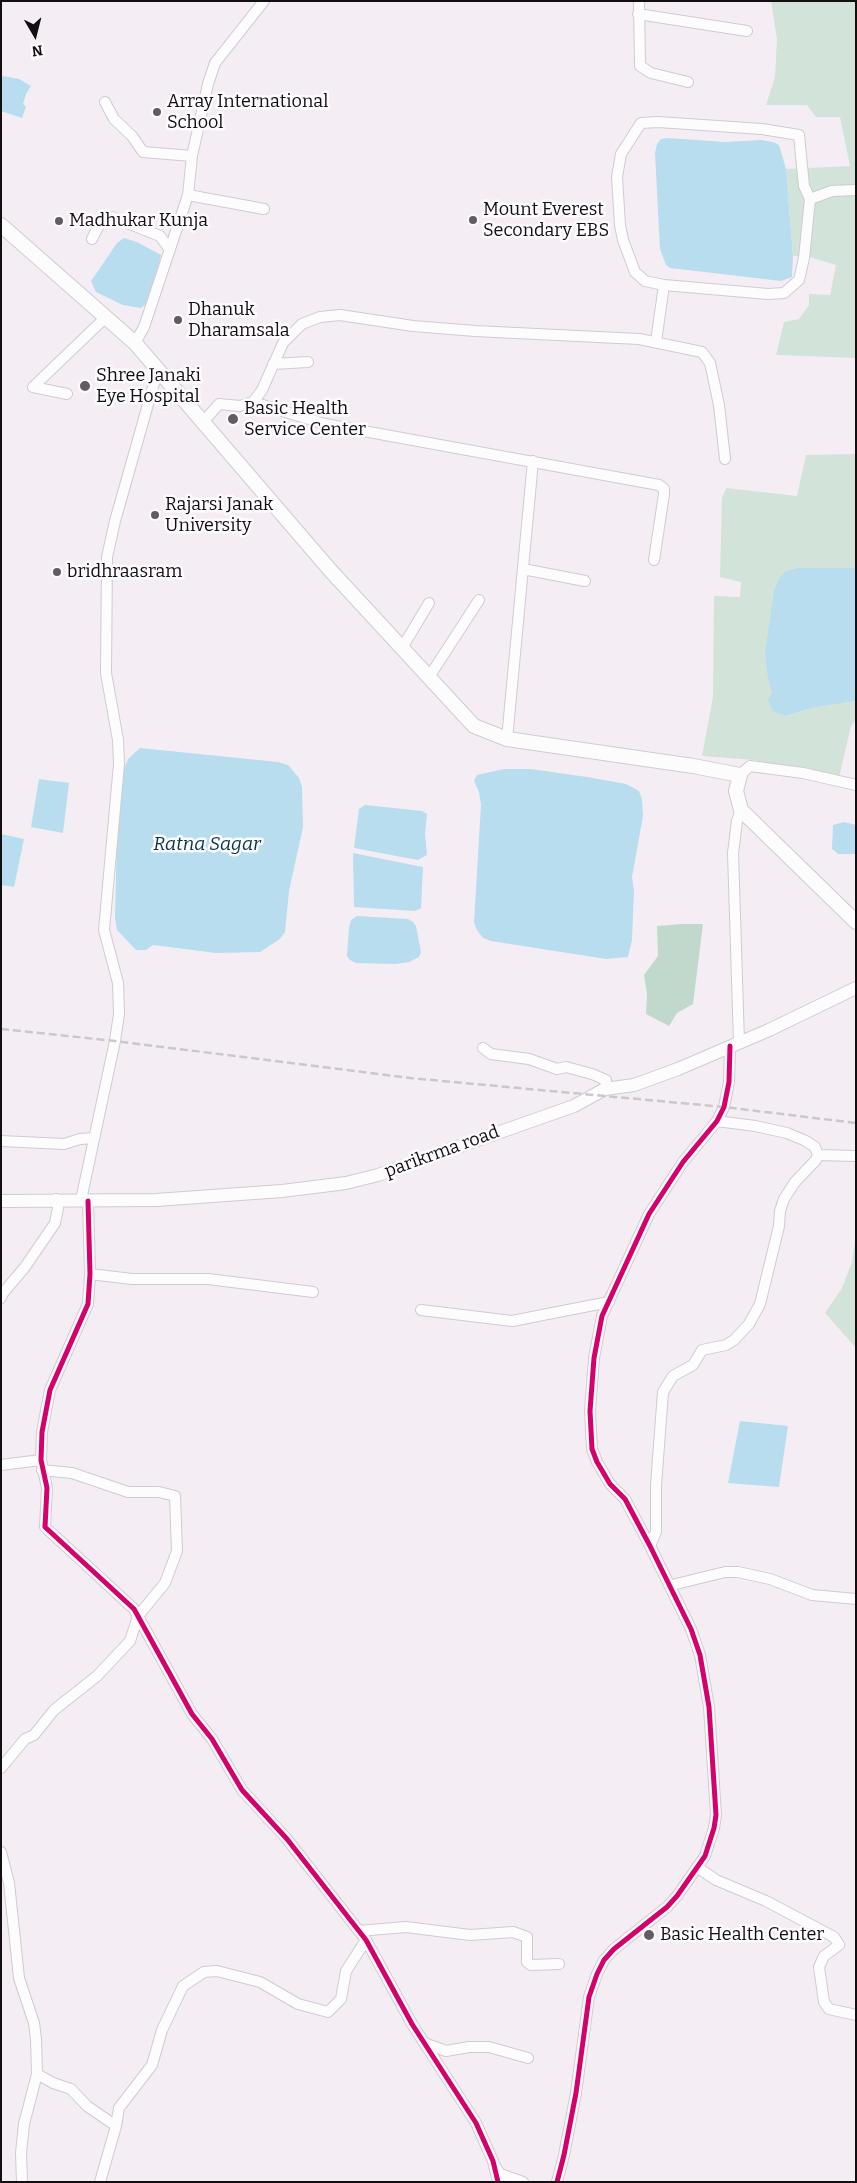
<!DOCTYPE html>
<style>
body{margin:0}
#map{position:relative;width:857px;height:2183px;overflow:hidden;background:#f4eef4;font-family:Bitter,serif}
canvas{display:block}
.frame{position:absolute;inset:0;border:2px solid #120e12;pointer-events:none}
.north{position:absolute;left:10px;top:10px;width:50px;height:50px;-webkit-text-stroke:4px #fefbfe;paint-order:stroke;rotate:172deg;font-size:14px;font-weight:700;line-height:20px;text-align:center;color:#120e12}
.north::after{content:'';display:block;margin:auto;width:18px;height:22px;background:#120e12;clip-path:polygon(50% 0,100% 100%,50% 72%,0 100%)}
</style>
<div id="map">
<canvas width="857" height="2183"></canvas>
<div class="frame"></div>
<div class="north">N</div>
</div>
<script>
const ctx = document.querySelector('canvas').getContext('2d');
ctx.lineJoin = 'round';
function fill(path, color) { ctx.fillStyle = color; ctx.fill(path, 'evenodd'); }
const toPath = rows => new Path2D(rows.map(r => 'M' + r).join(''));
function stroke(path, color, width, dash) { ctx.strokeStyle = color; ctx.lineWidth = width; ctx.lineCap = dash ? 'butt' : 'round'; ctx.setLineDash(dash || []); ctx.stroke(path); }
function label(font, color, halo, rows, align = 'center') {
  ctx.font = font + ' Bitter,serif'; ctx.lineWidth = 5; ctx.setLineDash([]); ctx.textBaseline = 'middle'; ctx.strokeStyle = halo; ctx.fillStyle = color; for (const [text, x, y, turn = 0] of rows) {
    ctx.save(); ctx.translate(x, y); ctx.rotate((+turn || 0) * Math.PI / 180); ctx.textAlign = isNaN(turn) ? turn : align; if (halo) ctx.strokeText(text, 0, 0); ctx.fillText(text, 0, 0); ctx.restore();
  }
}
fill(toPath([
 [771,1,856,1,856,358,776,355,784,322,799,319,809,305,809,294,830,295,836,265,809,257,793,256,786,169,850,166,840,117,816,117,807,105,766,105,775,77,777,39],
 [856,454,856,568,797,568,786,571,768,678,773,693,786,716,812,708,856,701,856,720,851,726,838,782,755,760,702,756,713,697,714,596,740,597,741,582,720,577,722,498,726,488,797,496,806,455],
 [856,1234,856,1348,825,1313,842,1288,852,1262]
]), '#d2e3da');
fill(toPath([
 [683,924,703,924,693,1004,677,1013,669,1026,646,1014,647,994,644,975,658,956,657,926]
]), '#c1d9cc');
fill(toPath([
 [3,76,19,79,31,86,26,94,23,104,26,107,22,118,1,111,1,79],
 [668,138,725,142,761,140,773,142,779,145,786,169,793,256,792,277,781,281,670,268,666,265,660,249,655,153,657,144,661,139],
 [124,238,137,242,161,255,149,301,141,308,123,305,96,292,91,281,117,243],
 [797,568,856,568,856,701,812,708,786,716,773,711,768,700,772,693,768,678,765,654,774,591,780,577,786,571],
 [140,748,278,762,288,765,299,778,302,787,303,827,289,891,285,932,280,939,260,952,216,953,153,945,146,950,136,950,117,930,115,918,117,836,122,774,128,759],
 [504,769,531,769,587,777,626,784,639,791,642,800,643,816,632,877,634,891,632,940,628,957,606,959,491,941,483,938,477,930,474,922,481,805,479,792,474,781,477,775],
 [39,779,69,783,63,833,31,827],
 [365,805,422,811,427,814,425,834,427,855,418,860,354,848,359,809],
 [844,822,856,825,856,854,838,854,832,849,833,825],
 [1,834,24,839,14,887,1,885],
 [353,853,423,867,421,908,415,911,354,907],
 [357,916,408,919,413,922,416,926,421,952,419,957,409,962,396,964,356,963,350,960,347,956,349,928,351,920],
 [740,1421,788,1426,779,1487,728,1483]
]), '#b7ddee');
const minor = toPath([
 [639,1,640,66,651,73,688,82],
 [638,14,747,31],
 [105,102,114,119,132,136,143,152,192,156],
 [188,195,264,209],
 [112,217,160,236,170,250],
 [92,239,102,219],
 [664,285,645,281,635,272,623,240,620,225,617,177,621,154,641,123,658,122,762,129,799,135,804,186,810,199],
 [656,342,664,285,768,294,784,293,799,280,804,258,810,199,832,191,856,190],
 [135,343,144,327,188,195,192,156,208,84,215,63,264,1],
 [273,364,308,362],
 [33,387,105,318],
 [33,387,67,394],
 [253,402,325,424,659,485,664,489,664,494,654,560],
 [203,422,219,404,240,406,253,402,262,390,283,343,302,324,320,317,340,315,413,326,475,331,639,339,702,352,710,363,719,405,725,459],
 [523,569,585,581],
 [402,648,429,603],
 [429,677,479,600],
 [507,739,533,461],
 [740,775,750,766,803,773,856,785],
 [739,1042,733,853,737,821,741,810],
 [483,1048,491,1054,529,1059,557,1069,566,1067,592,1074,606,1080,605,1089],
 [1,1141,64,1144,80,1139,94,1138],
 [818,1155,856,1156],
 [81,1200,115,1041,119,1014,118,983,104,930,119,764,118,740,106,673,107,557,115,521,158,369],
 [88,1201,90,1274,88,1304,50,1390,42,1432,41,1460,47,1488,45,1527,134,1609,192,1714,212,1739,242,1790,287,1839,366,1940,412,2024,476,2123,493,2161,498,2182],
 [90,1274,132,1279,208,1279,313,1292],
 [1,1298,3,1293,25,1267,55,1223,58,1208,56,1199],
 [421,1310,512,1321,609,1302],
 [1,1465,41,1460],
 [650,1546,656,1532,656,1485,663,1392,673,1376,693,1365,702,1350,726,1345,734,1340,749,1324,760,1304,779,1226,780,1211,784,1199,795,1182,816,1160,818,1155,815,1147,806,1141,787,1133,755,1126,717,1121],
 [672,1585,725,1572,738,1572,770,1579,812,1595,856,1599],
 [1,1768,25,1739,34,1735,54,1710,97,1676,130,1641,138,1616,165,1583,177,1551,175,1496,159,1492,128,1492,72,1473,42,1470],
 [1,1852,9,1883,19,1978,34,2023,36,2039,37,2074,24,2124,21,2153,22,2182],
 [697,1867,716,1880,766,1901,834,1937,839,1945,824,1956,819,1967,824,2002,829,2009,856,2015],
 [359,1931,406,1927,470,1935,513,1932,527,1937,527,1962,531,1965,559,1964],
 [424,2043,446,2051,469,2047,489,2047,528,2058],
 [37,2074,53,2083,71,2089,87,2106,116,2126,100,2182],
 [116,2126,119,2108,152,2065,162,2030,183,1986,204,1972,217,1971,260,1982,298,2004,328,2012,341,1999,346,1971,366,1940],
 [495,2166,500,2174,523,2182],
 [557,2182,564,2155,576,2093,589,1997,597,1974,604,1960,614,1949,667,1907,677,1896,705,1856,714,1828,716,1815,709,1707,700,1655,691,1629,650,1546,625,1499,610,1484,597,1462,592,1449,590,1411,594,1358,602,1316,649,1214,683,1162,717,1121,724,1107,729,1082,730,1046]
]);
const tertiary = toPath([
 [1,1201,156,1200,282,1191,346,1183,378,1175,574,1106,605,1089,634,1085,678,1069,769,1030,856,988]
]);
const secondary = toPath([
 [1,225,135,343,330,570,474,726,507,739,693,766,740,775,736,791,741,810,856,922]
]);
stroke(minor, '#d0cbd0', 12);
stroke(tertiary, '#d0cbd0', 14);
stroke(secondary, '#d0cbd0', 16);
stroke(minor, '#fdfcfd', 10);
stroke(tertiary, '#fdfcfd', 12);
stroke(secondary, '#fdfcfd', 14);
stroke(toPath([
 [1,1029,115,1041,410,1078,724,1107,856,1123]
]), '#cac8ca', 2.5, [8, 4]);
stroke(toPath([
 [88,1201,90,1274,88,1304,50,1390,42,1432,41,1460,47,1488,45,1527,134,1609,192,1714,212,1739,242,1790,287,1839,366,1940,412,2024,476,2123,493,2161,498,2182],
 [557,2182,564,2155,576,2093,589,1997,597,1974,604,1960,614,1949,667,1907,677,1896,705,1856,714,1828,716,1815,709,1707,700,1655,691,1629,650,1546,625,1499,610,1484,597,1462,592,1449,590,1411,594,1358,602,1316,649,1214,683,1162,717,1121,724,1107,729,1082,730,1046]
]), '#d6006c', 5);
for (const [x, y, r, color] of [
 [157,112,5,"#615c61"],
 [473,220,5,"#615c61"],
 [59,221,5,"#615c61"],
 [178,320,5,"#615c61"],
 [85,386,6,"#615c61"],
 [233,419,6,"#615c61"],
 [155,515,5,"#615c61"],
 [57,572,5,"#615c61"],
 [649,1935,6,"#615c61"]
]) { const dot = new Path2D(); dot.arc(x, y, r, 0, 2 * Math.PI); ctx.fillStyle = color; ctx.fill(dot); stroke(dot, '#fefbfe', 2); }
label('18px', '#120e12', '#fefbfe', [
 ["Array International",167,102],
 ["School",167,123],
 ["Mount Everest",483,210],
 ["Secondary EBS",483,231],
 ["Madhukar Kunja",69,221],
 ["Dhanuk",188,310],
 ["Dharamsala",188,331],
 ["Shree Janaki",96,376],
 ["Eye Hospital",96,397],
 ["Basic Health",244,409],
 ["Service Center",244,430],
 ["Rajarsi Janak",165,505],
 ["University",165,526],
 ["bridhraasram",67,572],
 ["Basic Health Center",660,1935]
], 'left');
label('18px', '#120e12', '#fefbfe', [
 ["parikrma road",442,1152,-20]
]);
label('italic 19px', '#023746', '#fefbfe', [
 ["Ratna Sagar",207,845]
]);
</script>
